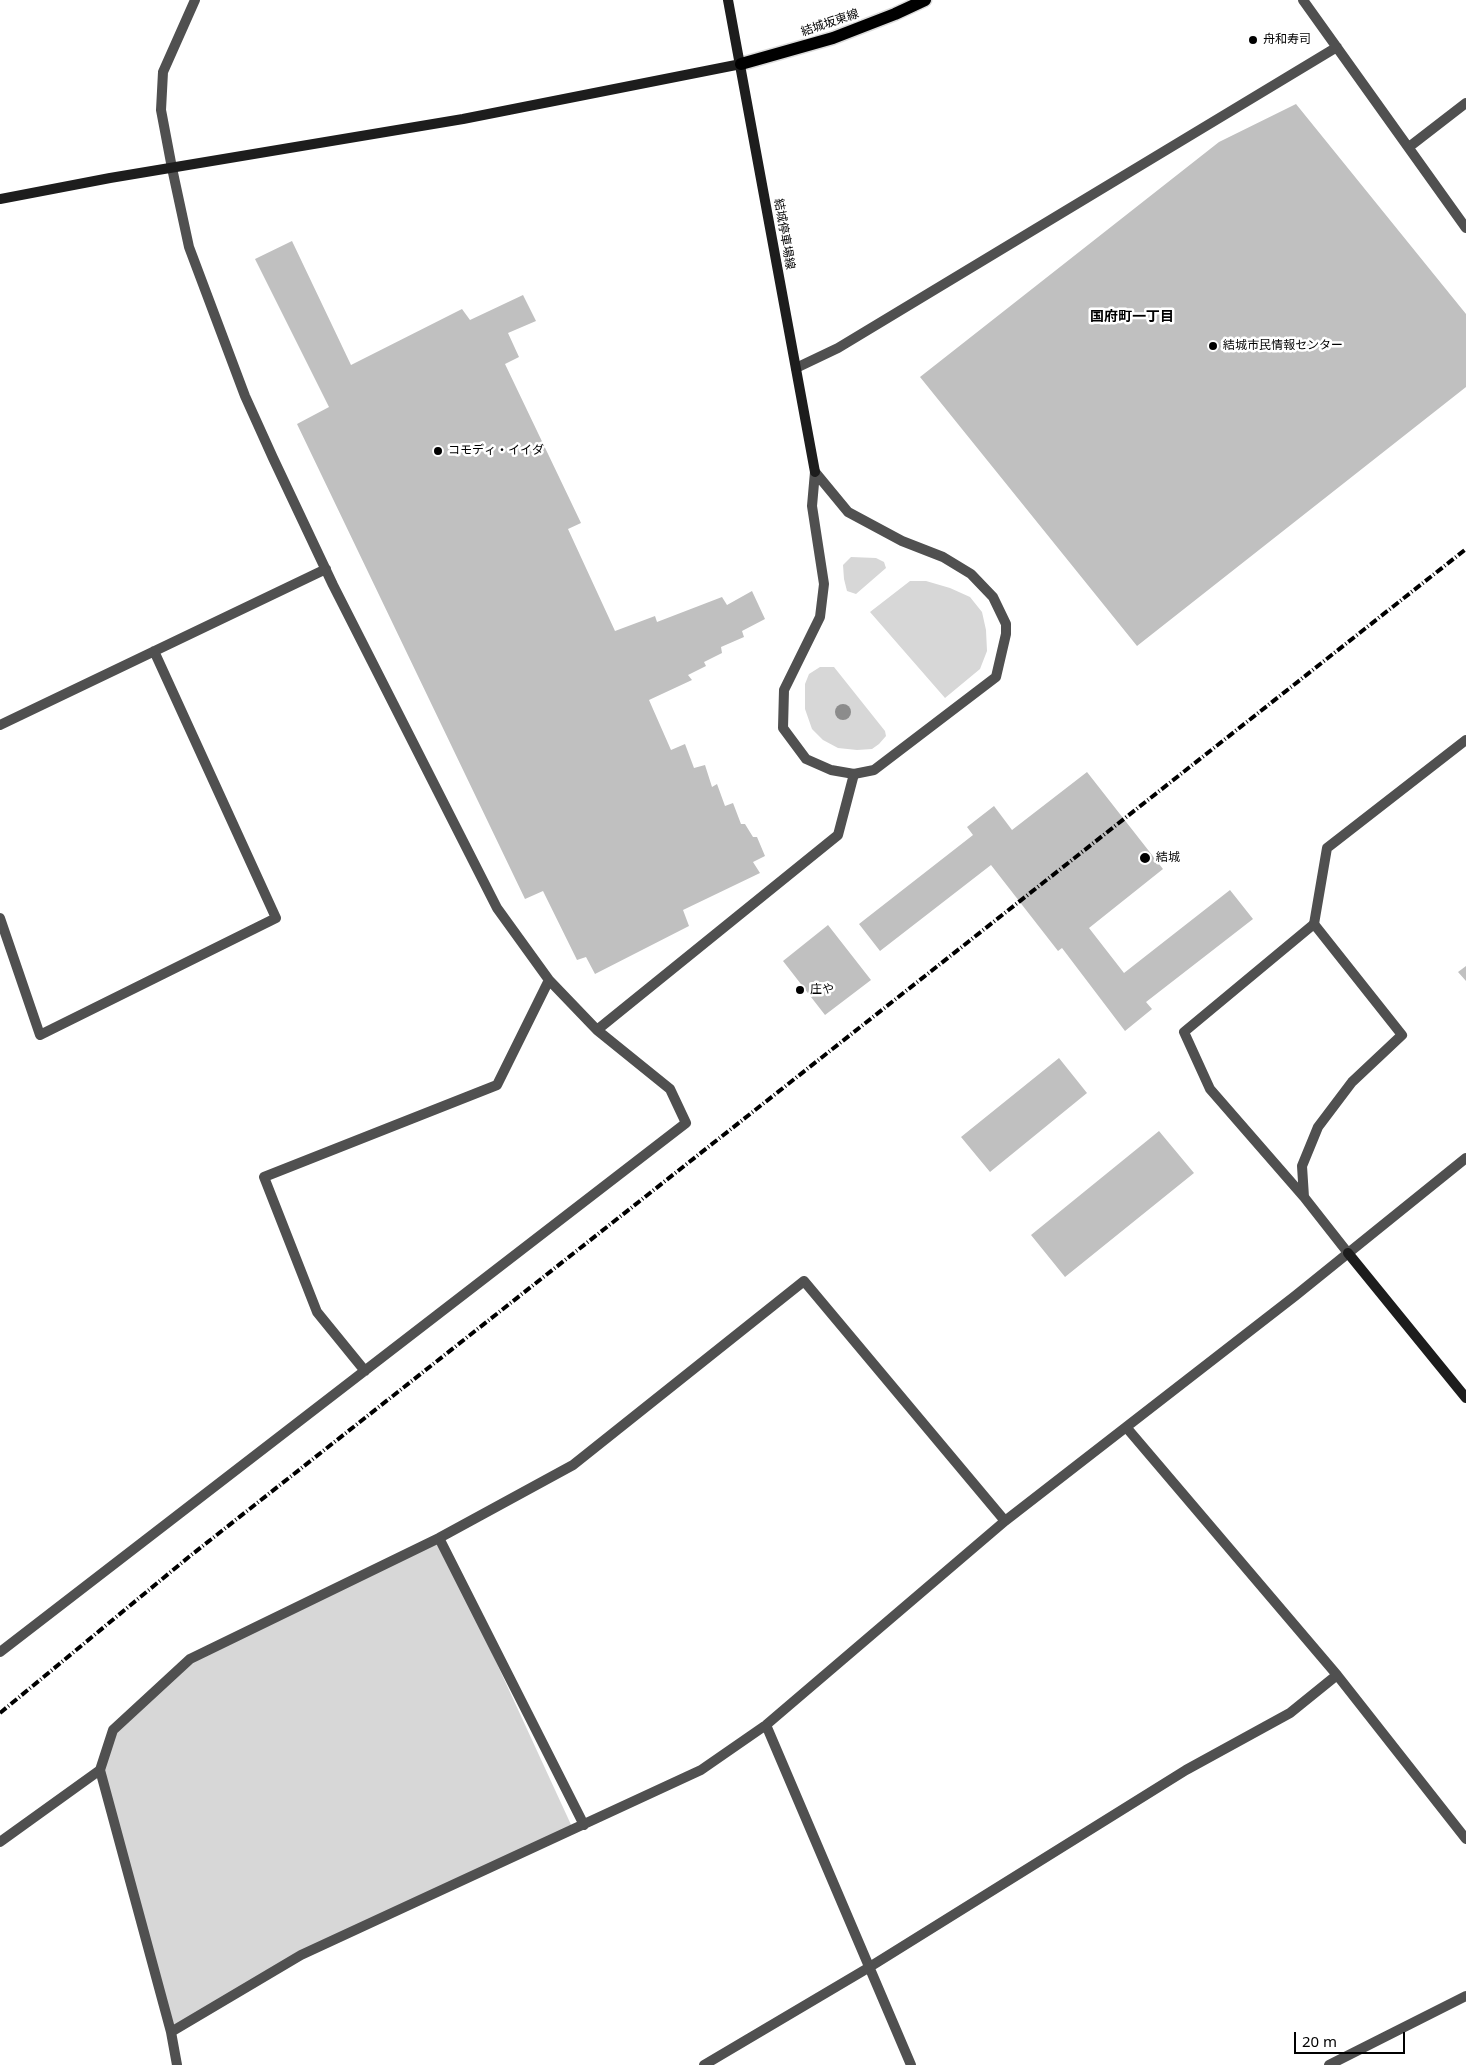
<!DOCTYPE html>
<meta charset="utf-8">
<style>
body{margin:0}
#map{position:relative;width:1466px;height:2065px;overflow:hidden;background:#fff;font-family:"Noto Sans",sans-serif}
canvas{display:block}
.scale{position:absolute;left:1294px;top:2032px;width:111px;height:22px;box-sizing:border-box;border:2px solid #000;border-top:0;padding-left:6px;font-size:15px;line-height:18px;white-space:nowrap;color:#000;-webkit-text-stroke:4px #fff;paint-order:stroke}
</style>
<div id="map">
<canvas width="1466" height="2065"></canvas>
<div class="scale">20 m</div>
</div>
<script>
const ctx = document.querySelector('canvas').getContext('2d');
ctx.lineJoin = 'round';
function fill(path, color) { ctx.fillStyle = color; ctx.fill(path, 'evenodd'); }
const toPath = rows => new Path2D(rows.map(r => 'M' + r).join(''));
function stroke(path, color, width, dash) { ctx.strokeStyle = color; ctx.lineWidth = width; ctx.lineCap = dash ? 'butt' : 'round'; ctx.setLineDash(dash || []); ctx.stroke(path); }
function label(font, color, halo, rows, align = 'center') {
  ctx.font = font + ' "Noto Sans","Noto Sans JP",sans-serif'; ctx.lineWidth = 5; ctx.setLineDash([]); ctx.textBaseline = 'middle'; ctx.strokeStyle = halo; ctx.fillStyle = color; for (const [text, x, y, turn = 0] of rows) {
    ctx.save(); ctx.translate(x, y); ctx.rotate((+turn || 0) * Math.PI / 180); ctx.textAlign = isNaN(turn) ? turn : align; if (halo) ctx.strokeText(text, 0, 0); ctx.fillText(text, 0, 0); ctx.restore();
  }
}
fill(toPath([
 [851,557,876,558,884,562,886,568,856,594,847,591,844,579,843,565],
 [910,581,926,581,950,588,970,597,982,612,986,630,987,651,980,669,945,698,870,612],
 [820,667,834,667,885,731,886,736,879,744,872,749,857,750,838,748,823,740,812,729,805,709,805,684,809,674],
 [439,1538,573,1829,301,1955,171,2032,100,1770,113,1730,190,1659]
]), '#d7d7d7');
fill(toPath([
 [1296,104,1466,314,1466,387,1137,646,920,377,1219,142],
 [292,241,351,365,462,309,470,320,523,295,536,321,508,333,519,357,505,364,581,523,568,529,615,631,655,616,657,622,722,597,727,605,752,591,765,619,742,631,744,637,721,647,722,653,704,662,706,666,688,675,692,680,649,700,671,750,685,744,694,768,705,765,712,787,717,784,725,806,733,803,741,824,745,824,753,837,757,837,765,856,753,862,760,873,683,910,689,926,595,974,586,957,577,960,543,891,525,899,297,424,329,407,255,259],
 [1087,772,1163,869,1089,928,1124,973,1230,890,1253,919,1146,1002,1152,1009,1125,1031,1062,948,1058,951,991,865,880,951,859,924,973,835,967,827,994,806,1012,830],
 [828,925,871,980,825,1015,783,961],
 [1466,966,1466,981,1458,972],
 [1059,1058,1087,1093,990,1172,961,1137],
 [1159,1131,1194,1173,1065,1277,1031,1235]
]), '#c0c0c0');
const primary = toPath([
 [741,64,833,38,895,14,925,0]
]);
stroke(primary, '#dbdbdb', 15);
stroke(toPath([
 [815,472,848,512,902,541,943,557,971,574,993,597,1006,624,1006,634,996,677,874,770,854,774,831,770,806,759,783,728,784,690,820,617,824,584,812,506,815,472],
 [1304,1197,1302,1166,1318,1127,1352,1082,1402,1035,1314,924,1184,1032,1210,1089,1304,1197,1348,1253]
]), '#505050', 10);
stroke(toPath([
 [1303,0,1466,228],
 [1409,147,1466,103],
 [796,368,838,348,1337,47],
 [0,725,326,569],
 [0,918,40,1035,276,918,154,651],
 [1314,924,1327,848,1466,740],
 [597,1030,838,835,854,774],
 [365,1371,317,1312,264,1177,497,1085,549,980],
 [1126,1427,1337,1675,1466,1839],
 [439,1538,584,1825],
 [0,1652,686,1123,670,1089,597,1030,549,980,497,908,333,585,273,458,245,396,189,247,172,168,161,110,163,72,195,0],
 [766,1725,911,2065],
 [0,1842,100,1770],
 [171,2032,301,1955,701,1770,766,1725,1005,1521,1295,1296,1466,1158],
 [177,2065,171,2032,100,1770,113,1730,190,1659,439,1538,573,1465,804,1281,1005,1521],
 [704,2065,868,1968,1186,1770,1290,1713,1337,1675],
 [1329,2065,1466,1996]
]), '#505050', 10);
stroke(toPath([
 [728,0,815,472],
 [0,199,110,178,463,119,741,64],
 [1348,1253,1466,1398]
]), '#1d1d1d', 10);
stroke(primary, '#000', 12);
stroke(toPath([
 [0,1713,190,1556,1466,549]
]), '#000', 4, [8, 2.5, 1, 2.5]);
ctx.fillStyle = '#8c8c8c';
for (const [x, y] of [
 [843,712]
]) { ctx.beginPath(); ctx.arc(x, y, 8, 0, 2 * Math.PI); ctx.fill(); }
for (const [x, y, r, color] of [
 [1253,40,5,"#000"],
 [1213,346,5,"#000"],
 [438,451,5,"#000"],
 [1145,858,6,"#000"],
 [800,990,5,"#000"]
]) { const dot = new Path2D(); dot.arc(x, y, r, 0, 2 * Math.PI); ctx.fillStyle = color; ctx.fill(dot); stroke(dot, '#fff', 2); }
label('12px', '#000', '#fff', [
 ["結城坂東線",830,23,-19],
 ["結城停車場線",784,234,80]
]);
label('12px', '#000', '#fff', [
 ["舟和寿司",1263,40],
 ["結城市民情報センター",1223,346],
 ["コモディ・イイダ",448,451],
 ["結城",1156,858],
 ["庄や",810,990]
], 'left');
label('bold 14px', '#000', '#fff', [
 ["国府町一丁目",1132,317]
]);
</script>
